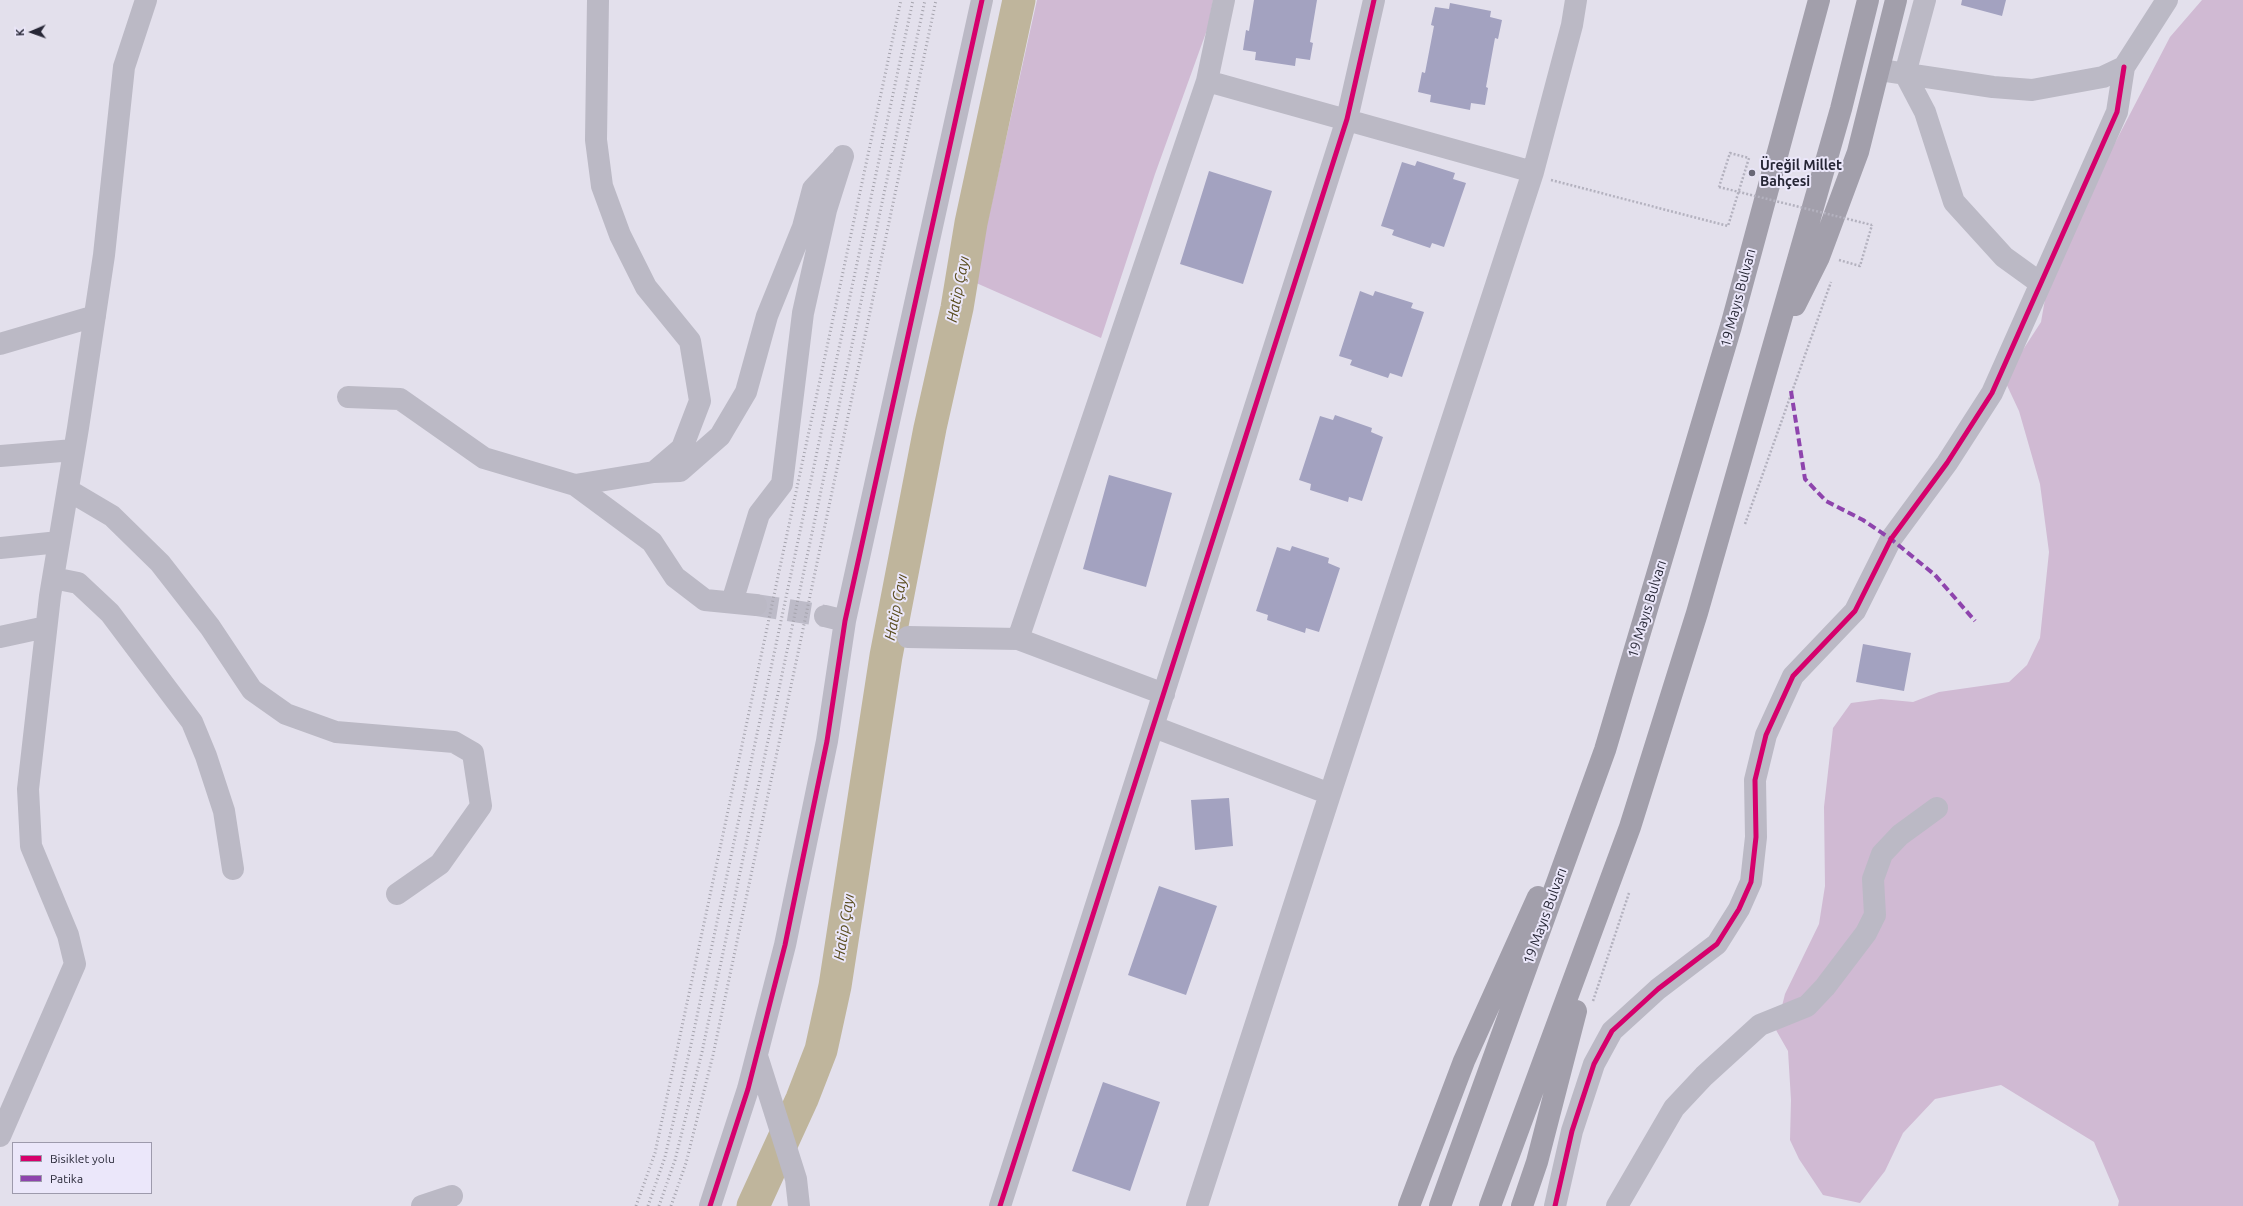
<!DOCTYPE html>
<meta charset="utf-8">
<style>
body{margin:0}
#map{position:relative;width:2243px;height:1206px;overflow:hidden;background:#e3e0ec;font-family:Ubuntu,sans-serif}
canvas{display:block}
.legend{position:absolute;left:12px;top:1142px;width:140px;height:52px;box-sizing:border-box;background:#ebe7fa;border:1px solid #9d9aac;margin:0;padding:5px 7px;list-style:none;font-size:12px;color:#272736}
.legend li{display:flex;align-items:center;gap:8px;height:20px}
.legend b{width:20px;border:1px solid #9d9aac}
.north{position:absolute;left:12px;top:12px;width:40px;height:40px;-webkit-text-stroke:3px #ebe7fa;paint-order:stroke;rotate:268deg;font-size:11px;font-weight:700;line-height:16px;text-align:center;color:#272736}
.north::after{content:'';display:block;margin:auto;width:14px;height:18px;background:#272736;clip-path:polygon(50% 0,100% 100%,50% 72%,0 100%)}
</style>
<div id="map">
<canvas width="2243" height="1206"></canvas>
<ul class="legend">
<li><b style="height:5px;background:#d6006c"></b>Bisiklet yolu</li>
<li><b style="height:5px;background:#8e44ad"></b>Patika</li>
</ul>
<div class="north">K</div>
</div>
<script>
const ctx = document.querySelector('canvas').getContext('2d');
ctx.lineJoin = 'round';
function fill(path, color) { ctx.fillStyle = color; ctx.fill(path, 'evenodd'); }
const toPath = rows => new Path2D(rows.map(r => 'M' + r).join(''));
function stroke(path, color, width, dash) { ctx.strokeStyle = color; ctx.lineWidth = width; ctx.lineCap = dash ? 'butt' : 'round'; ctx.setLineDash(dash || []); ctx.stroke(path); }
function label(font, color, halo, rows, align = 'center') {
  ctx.font = font + ' Ubuntu,sans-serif'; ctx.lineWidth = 4; ctx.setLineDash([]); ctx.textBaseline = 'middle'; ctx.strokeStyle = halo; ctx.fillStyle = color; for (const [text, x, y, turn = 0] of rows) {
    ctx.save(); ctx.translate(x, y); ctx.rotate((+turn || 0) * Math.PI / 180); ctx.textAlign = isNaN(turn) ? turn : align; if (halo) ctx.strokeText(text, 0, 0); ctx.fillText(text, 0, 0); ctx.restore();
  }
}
fill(toPath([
 [1037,0,1213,0,1208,27,1155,174,1101,338,974,282],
 [2202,0,2243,0,2243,1206,2118,1206,2119,1201,2094,1142,2001,1085,1935,1099,1903,1133,1885,1171,1860,1203,1823,1195,1799,1159,1790,1140,1791,1100,1788,1051,1776,1030,1785,994,1819,924,1825,886,1824,807,1833,728,1851,703,1881,699,1913,702,1939,692,2009,682,2027,665,2040,638,2049,552,2040,484,2019,411,2004,379,2041,322,2048,282,2103,166,2170,37]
]), '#d0bad3');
stroke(toPath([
 [753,1206,802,1099,821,1050,835,986,886,656,930,428,957,308,971,223,1019,0]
]), '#bfb59c', 33);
fill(toPath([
 [1254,0,1317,0,1310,42,1313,43,1310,60,1296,58,1295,66,1255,60,1256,52,1243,50,1246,30,1249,31],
 [1962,0,2006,0,2002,16,1961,5],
 [1450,3,1491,11,1490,17,1502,20,1498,39,1495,38,1486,87,1488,88,1485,105,1471,103,1470,110,1430,102,1431,95,1418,92,1422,72,1425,73,1434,26,1431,25,1435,7,1449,9],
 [1417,161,1455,173,1453,179,1466,183,1444,247,1432,243,1430,248,1392,235,1394,230,1381,226,1402,162,1415,166],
 [1209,171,1272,191,1243,284,1180,264],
 [1360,291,1373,296,1375,291,1413,303,1411,308,1424,312,1402,377,1390,373,1388,378,1350,365,1352,360,1339,356],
 [1335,415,1372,428,1371,432,1383,437,1362,501,1349,497,1348,502,1310,490,1311,484,1299,480,1320,416,1333,420],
 [1109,475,1172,493,1146,587,1083,569],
 [1292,546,1329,558,1328,563,1340,568,1319,632,1306,628,1305,633,1267,620,1268,615,1256,611,1277,547,1290,551],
 [1863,644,1911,653,1904,691,1856,682],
 [1229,798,1233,846,1195,850,1191,800],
 [1159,886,1217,906,1186,995,1128,975],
 [1103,1082,1160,1102,1130,1191,1072,1171]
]), '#a3a2c0');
stroke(toPath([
 [756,605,825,616]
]), '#bdbbc8', 22, [22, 11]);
stroke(toPath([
 [1551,180,1728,226,1749,158,1730,153,1719,187],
 [1839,260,1860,266,1872,225],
 [1745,524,1831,282],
 [1593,1001,1629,893]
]), '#b3b1be', 2.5, [2, 2]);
stroke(toPath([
 [598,0,596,140,602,186,620,235,646,287,690,341,700,401,682,448,654,472,575,485,652,542,675,577,705,600,756,605],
 [1224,0,1207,81,1533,172],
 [1925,0,1905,74,1925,112,1954,202,2004,257,2040,283],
 [1880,70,1993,87,2032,90,2103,77,2124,67,2167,0],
 [0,344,95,316],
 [348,397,400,399,484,458,575,485],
 [0,456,74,450],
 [654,472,680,471,720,436,746,392,767,316,803,227,813,189,839,161],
 [68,490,112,516,160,563,210,627,252,690,286,714,336,732,454,742,473,753,481,806,440,864,397,894],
 [0,548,59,542],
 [53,578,78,583,110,613,192,722,206,756,224,811,233,869],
 [732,602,759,514,782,484,803,313,826,210,843,156],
 [825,616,845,621],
 [0,637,46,627],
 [908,637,1018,639,1164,694],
 [1018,639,1207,81],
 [1154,727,1330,794,1533,172,1572,25,1576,0],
 [757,1056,796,1179,799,1206],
 [0,1136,75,964,68,935,31,846,28,789,50,596,78,428,104,255,124,67,146,0],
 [422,1206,452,1196],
 [710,1206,748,1089,785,945,827,741,845,621,982,0],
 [1000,1206,1347,119,1374,0],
 [1197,1206,1330,794],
 [1555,1206,1572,1131,1594,1064,1612,1031,1658,989,1717,944,1739,909,1751,882,1756,837,1755,780,1766,735,1793,676,1855,611,1891,539,1947,463,1992,393,2117,112,2124,67],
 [1617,1206,1674,1108,1704,1076,1760,1025,1807,1006,1825,987,1866,933,1875,915,1873,879,1882,854,1900,835,1937,808]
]), '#bbb9c5', 22);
stroke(toPath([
 [1795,305,1819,257,1858,152,1896,0],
 [1409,1206,1464,1061,1538,897],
 [1440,1206,1605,750,1731,326,1819,0],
 [1490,1206,1630,827,1697,613,1841,109,1868,0],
 [1522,1206,1537,1162,1576,1011]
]), '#a29fab', 22);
stroke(toPath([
 [636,1206,655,1153,901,0],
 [648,1206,665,1157,690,1049,913,0],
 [659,1206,675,1160,702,1052,925,0],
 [671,1206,686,1163,713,1055,936,0]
]), '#a5a3ad', 3, [1, 3]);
stroke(toPath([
 [1719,187,1872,225]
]), '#b3b1be', 2.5, [2, 2]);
stroke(toPath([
 [1791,391,1805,479,1826,501,1863,520,1891,539,1935,575,1975,621]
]), '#8e44ad', 4, [8, 4]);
stroke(toPath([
 [710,1206,748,1089,785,945,827,741,845,621,982,0],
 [1000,1206,1347,119,1374,0],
 [1555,1206,1572,1131,1594,1064,1612,1031,1658,989,1717,944,1739,909,1751,882,1756,837,1755,780,1766,735,1793,676,1855,611,1891,539,1947,463,1992,393,2117,112,2124,67]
]), '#d6006c', 5);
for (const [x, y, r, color] of [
 [1752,173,4,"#696876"]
]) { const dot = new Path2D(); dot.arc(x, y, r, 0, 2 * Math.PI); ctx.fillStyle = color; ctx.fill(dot); stroke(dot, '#ebe7fa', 1.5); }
label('bold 14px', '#272736', '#ebe7fa', [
 ["Üreğil Millet",1760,165],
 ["Bahçesi",1760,181]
], 'left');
label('14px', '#272736', '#ebe7fa', [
 ["19 Mayıs Bulvarı",1738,298,-75],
 ["19 Mayıs Bulvarı",1647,609,-73],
 ["19 Mayıs Bulvarı",1545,916,-70]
]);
label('italic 15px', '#584b1c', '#ebe7fa', [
 ["Hatip Çayı",958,289,-79],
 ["Hatip Çayı",896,607,-79],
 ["Hatip Çayı",844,927,-81]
]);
</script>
